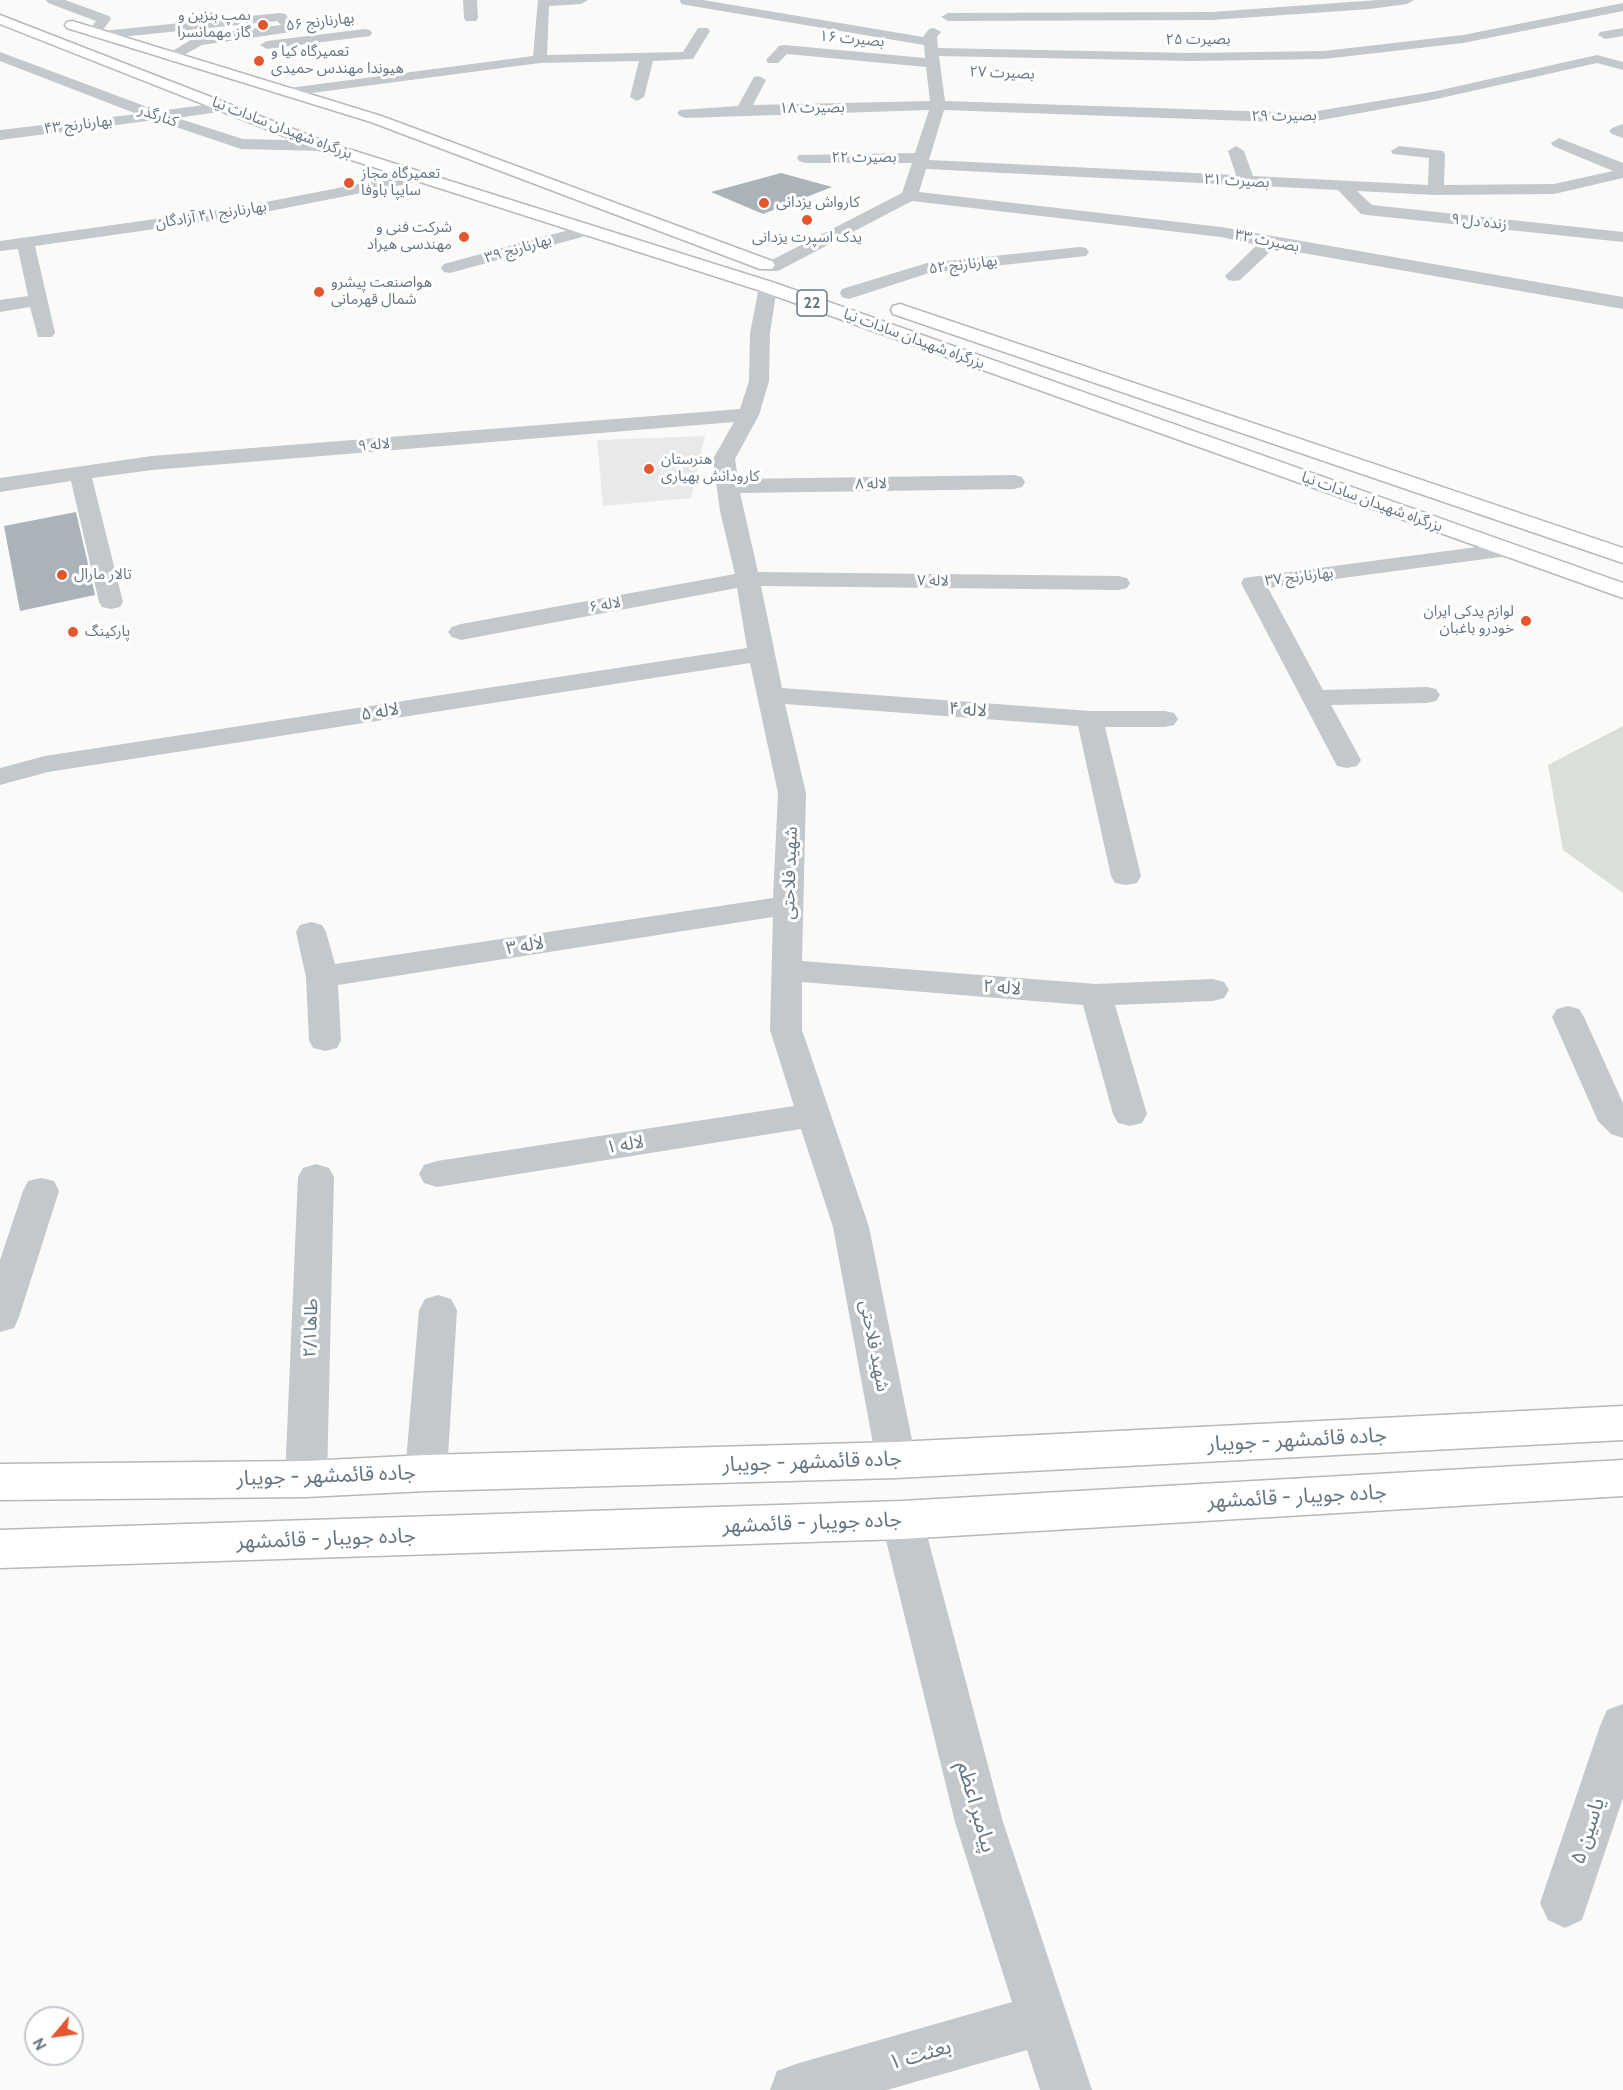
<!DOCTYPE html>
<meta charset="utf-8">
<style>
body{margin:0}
#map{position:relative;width:1623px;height:2090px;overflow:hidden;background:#fafaf8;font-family:Cabin,sans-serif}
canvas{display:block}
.north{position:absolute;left:24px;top:2006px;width:60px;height:60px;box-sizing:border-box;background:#fff;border:2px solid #c1c8cd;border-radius:50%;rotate:241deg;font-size:16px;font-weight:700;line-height:24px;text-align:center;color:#657683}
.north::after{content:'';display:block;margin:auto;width:21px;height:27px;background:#e4572e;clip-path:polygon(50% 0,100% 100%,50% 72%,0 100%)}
</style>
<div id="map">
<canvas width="1623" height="2090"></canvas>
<div class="north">N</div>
</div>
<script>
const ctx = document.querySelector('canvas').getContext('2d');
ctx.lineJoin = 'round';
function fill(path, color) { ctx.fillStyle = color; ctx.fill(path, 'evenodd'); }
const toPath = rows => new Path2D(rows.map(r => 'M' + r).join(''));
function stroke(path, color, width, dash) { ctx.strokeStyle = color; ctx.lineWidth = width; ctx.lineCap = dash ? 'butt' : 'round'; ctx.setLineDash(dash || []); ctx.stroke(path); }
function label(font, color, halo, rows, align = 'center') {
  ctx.font = font + ' Cabin,"Noto Sans Arabic",sans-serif'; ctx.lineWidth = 6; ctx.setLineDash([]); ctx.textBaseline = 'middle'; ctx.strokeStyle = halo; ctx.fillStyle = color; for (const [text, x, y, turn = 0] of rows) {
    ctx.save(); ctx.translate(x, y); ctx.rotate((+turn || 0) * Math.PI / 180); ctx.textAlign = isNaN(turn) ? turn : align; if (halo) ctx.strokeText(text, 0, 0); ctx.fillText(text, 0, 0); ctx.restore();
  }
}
fill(toPath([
 [705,436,691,498,603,506,597,440]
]), '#e8e9e9');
fill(toPath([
 [1623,726,1623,893,1563,850,1548,765]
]), '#dadfd7');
fill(toPath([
 [781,173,832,187,763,214,711,192],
 [76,512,95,595,20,611,4,526]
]), '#aab3b9');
const highway = toPath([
 [0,15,329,143,775,283,1623,583,1623,598,761,291,317,149,0,24,0,15],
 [72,21,381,116,772,261,775,265,772,269,760,269,371,122,67,28,65,25,67,22,72,21],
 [900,304,1623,548,1623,563,893,314,891,310,893,306,900,304],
 [1623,1406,1623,1440,896,1478,426,1491,306,1497,0,1500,0,1464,306,1461,426,1455,896,1442,1623,1406],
 [1623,1460,1623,1496,902,1539,0,1568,0,1530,902,1501,1623,1460]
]);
stroke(highway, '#b4b9bd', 3);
fill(toPath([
 [46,0,65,0,109,16,111,19,102,31,280,13,285,14,298,28,291,32,202,45,173,61,168,60,166,57,168,54,192,39,224,32,281,25,277,21,101,39,89,36,87,33,96,21,48,3,46,0],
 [463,0,477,0,478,18,476,21,466,21,464,18,463,0],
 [538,0,588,0,581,4,549,6,547,55,683,52,698,28,708,28,710,31,693,59,653,61,644,97,637,101,630,97,639,61,540,63,289,96,282,92,289,88,533,56,538,0],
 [680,0,703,0,923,37,929,29,934,28,941,32,937,37,938,48,1191,53,1324,51,1463,35,1623,3,1623,11,1463,43,1324,59,1191,61,939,56,945,101,1305,113,1432,92,1597,55,1623,62,1623,70,1597,63,1432,100,1305,123,944,110,929,160,1236,175,1228,151,1236,146,1244,151,1253,176,1428,185,1429,158,1393,154,1391,151,1399,146,1443,151,1445,154,1444,185,1554,184,1613,171,1553,146,1551,143,1559,138,1623,163,1623,178,1554,194,1436,195,1357,191,1372,205,1623,232,1623,242,1367,215,1361,214,1338,190,926,169,919,192,1221,227,1623,297,1623,309,1274,248,1240,280,1234,281,1228,280,1225,276,1257,245,1221,237,912,201,778,271,766,271,763,267,766,263,902,193,912,163,805,163,799,161,797,158,799,155,915,153,929,110,685,118,680,116,677,113,680,110,738,106,754,77,759,76,766,80,753,105,930,101,926,67,787,54,778,63,768,63,766,60,779,46,784,45,925,58,924,45,686,5,681,4,680,0],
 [1378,0,1414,0,1407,4,1370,9,1212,20,948,21,941,17,948,13,1212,12,1378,0],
 [1623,28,1623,36,1605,39,1598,35,1600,32,1623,28],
 [365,29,370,30,372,33,370,36,267,49,260,45,267,41,365,29],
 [0,52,158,111,227,102,232,104,235,107,232,110,177,118,243,139,323,141,331,146,323,151,241,149,155,120,0,140,0,130,137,114,0,61,0,52],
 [1623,124,1623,138,1612,134,1609,131,1612,128,1623,124],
 [421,172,429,177,427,180,240,217,35,246,55,333,52,337,38,337,30,307,0,312,0,300,28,296,18,249,0,251,0,241,240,207,421,172],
 [587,225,593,226,596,230,593,234,450,273,444,272,441,268,444,264,587,225],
 [1080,247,1086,248,1089,252,1086,256,929,273,849,299,842,297,840,293,842,289,927,263,1080,247],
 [768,281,775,283,777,287,770,333,769,381,759,415,735,459,738,479,1014,475,1022,477,1025,482,1022,487,1014,489,740,493,758,572,1118,576,1127,578,1130,583,1127,588,1118,590,761,586,782,688,1090,711,1165,711,1174,713,1178,719,1174,725,1165,727,1105,727,1141,876,1137,883,1126,885,1115,883,1111,876,1078,726,785,704,806,793,802,961,1096,984,1213,979,1224,982,1229,990,1224,998,1213,1001,1115,1005,1147,1114,1142,1123,1130,1126,1118,1123,1113,1114,1083,1005,802,982,802,1030,869,1227,916,1460,910,1472,896,1478,882,1472,876,1460,833,1227,801,1129,437,1187,424,1183,419,1174,424,1165,437,1161,794,1106,770,1030,773,917,338,985,341,1040,337,1048,325,1051,313,1048,309,1040,306,977,296,932,300,925,311,922,322,925,326,932,335,964,773,898,778,793,750,663,48,772,0,785,0,768,45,756,747,648,737,588,461,640,452,637,448,632,452,627,461,624,735,574,720,511,713,459,734,422,152,470,92,478,123,602,120,607,111,609,102,607,99,602,71,481,0,492,0,478,152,456,740,409,749,381,750,333,759,287,761,283,768,281],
 [1507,543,1515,545,1519,550,1515,555,1268,588,1323,690,1427,687,1436,689,1440,695,1436,701,1427,703,1331,705,1361,760,1357,766,1347,768,1337,766,1241,583,1244,578,1507,543],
 [1568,1006,1579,1009,1584,1017,1623,1103,1623,1138,1611,1134,1598,1121,1552,1017,1557,1009,1568,1006],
 [316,1164,329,1168,334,1177,327,1479,321,1492,306,1497,291,1492,285,1479,298,1177,303,1168,316,1164],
 [41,1178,54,1181,59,1191,19,1317,14,1328,0,1332,0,1260,23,1191,28,1181,41,1178],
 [438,1295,451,1299,457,1310,447,1473,441,1486,426,1491,411,1486,405,1473,419,1310,425,1299,438,1295],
 [902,1501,917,1507,923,1520,1003,1822,1092,2090,1040,2090,1027,2050,887,2090,770,2090,777,2071,796,2064,1012,2002,955,1822,881,1520,887,1507,902,1501],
 [1623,1704,1623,1798,1582,1920,1565,1928,1548,1920,1540,1903,1600,1726,1607,1710,1623,1704]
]), '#c3c8cc');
fill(highway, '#fff');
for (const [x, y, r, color] of [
 [263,25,6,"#e4572e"],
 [259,61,6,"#e4572e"],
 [349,183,6,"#e4572e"],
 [764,203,6,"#e4572e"],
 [807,220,6,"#e4572e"],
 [464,237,6,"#e4572e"],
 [319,292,6,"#e4572e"],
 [649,469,6,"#e4572e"],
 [62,575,6,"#e4572e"],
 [1526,621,6,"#e4572e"],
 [73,632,6,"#e4572e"]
]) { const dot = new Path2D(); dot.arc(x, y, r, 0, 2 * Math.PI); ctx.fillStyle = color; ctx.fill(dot); stroke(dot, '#fff', 2); }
label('15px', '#657683', '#fff', [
 ["پمپ بنزین و",251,16,"right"],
 ["گاز مهمانسرا",251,33,"right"],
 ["تعمیرگاه کیا و",271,52],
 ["هیوندا مهندس حمیدی",271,69],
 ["تعمیرگاه مجاز",361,174],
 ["سایپا باوفا",361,191],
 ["کارواش یزدانی",776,203],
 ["شرکت فنی و",452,228,"right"],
 ["مهندسی هیراد",452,245,"right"],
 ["یدک اسپرت یزدانی",807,238,"center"],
 ["هواصنعت پیشرو",331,283],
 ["شمال قهرمانی",331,300],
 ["هنرستان",661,460],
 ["کارودانش بهیاری",661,477],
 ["تالار مارال",74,575],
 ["لوازم یدکی ایران",1514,612,"right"],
 ["خودرو باغبان",1514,629,"right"],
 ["پارکینگ",85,632]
], 'left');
label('15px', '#657683', '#fff', [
 ["بهارنارنج ۵۶",320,22,-7],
 ["بصیرت ۱۶",852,39,5],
 ["بصیرت ۲۵",1198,40],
 ["بصیرت ۲۷",1002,73,2],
 ["بصیرت ۱۸",812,108,-1],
 ["کنارگذر",158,116,19],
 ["بصیرت ۲۹",1284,116,-1],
 ["بهارنارنج ۴۳",78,125,-7],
 ["بزرگراه شهیدان سادات نیا",282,128,21],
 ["بصیرت ۲۲",864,158],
 ["بصیرت ۳۱",1237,181,3],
 ["بهارنارنج ۴۱ آزادگان",211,215,-9],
 ["زنده دل ۹",1479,222,6],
 ["بصیرت ۳۳",1267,241,11],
 ["بهارنارنج ۳۹",518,249,-16],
 ["بهارنارنج ۵۲",963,265,-7],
 ["بزرگراه شهیدان سادات نیا",914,339,20],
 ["لاله ۹",374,445,-5],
 ["لاله ۸",871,484,-1],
 ["بزرگراه شهیدان سادات نیا",1372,502,20],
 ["بهارنارنج ۳۷",1299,577,-7],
 ["لاله ۷",933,581,1],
 ["لاله ۶",605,605,-10]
]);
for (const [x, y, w] of [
 [812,303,30]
]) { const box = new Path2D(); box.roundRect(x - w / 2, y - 13, w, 26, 4.5); ctx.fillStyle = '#fff'; ctx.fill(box); stroke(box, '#657683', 1.5); }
label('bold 16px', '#657683', null, [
 ["22",812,303]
]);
label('18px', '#657683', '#fff', [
 ["لاله ۴",968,710,4],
 ["لاله ۵",380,712,-9],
 ["شهید فلاحتی",790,873,-88],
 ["لاله ۳",525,946,-9],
 ["لاله ۲",1002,988,5],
 ["لاله ۱",625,1145,-9],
 ["طاها۲/۱",311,1328,-88],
 ["شهید فلاحتی",874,1346,79]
]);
label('21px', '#657683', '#fff', [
 ["جاده قائمشهر - جویبار",1297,1440,-3],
 ["جاده قائمشهر - جویبار",812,1462,-2],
 ["جاده قائمشهر - جویبار",326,1476,-2],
 ["جاده جویبار - قائمشهر",1297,1497,-3],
 ["جاده جویبار - قائمشهر",812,1523,-2],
 ["جاده جویبار - قائمشهر",326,1539,-2],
 ["پیامبر اعظم",976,1807,74],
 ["یاسین ۵",1588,1831,-72],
 ["بعثت ۱",920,2055,-16]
]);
</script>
